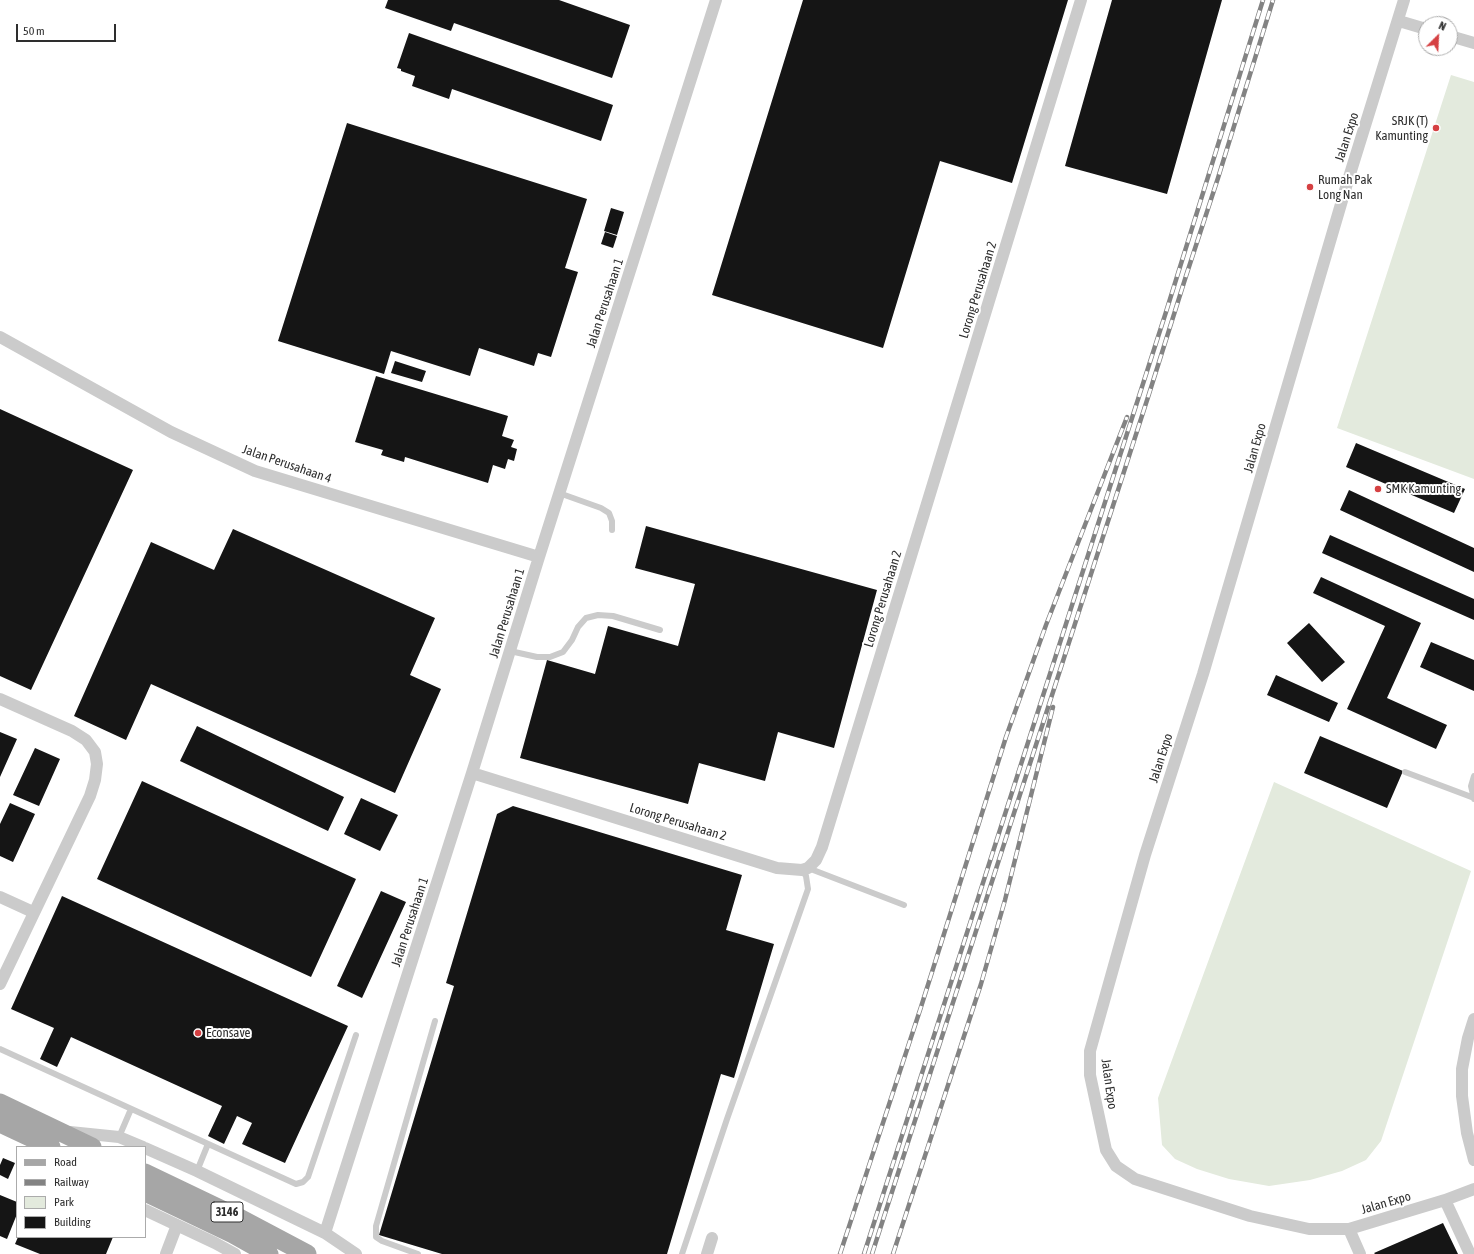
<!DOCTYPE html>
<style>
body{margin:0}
#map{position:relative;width:1474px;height:1254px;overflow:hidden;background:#fff;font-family:"Asap Condensed",sans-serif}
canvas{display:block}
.legend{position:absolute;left:16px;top:1146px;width:130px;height:92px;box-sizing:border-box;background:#fff;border:1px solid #ababab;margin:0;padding:5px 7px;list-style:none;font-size:12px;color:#2e2e2e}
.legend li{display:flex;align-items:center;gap:8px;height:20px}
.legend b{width:20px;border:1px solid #ababab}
.north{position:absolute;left:1418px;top:16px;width:40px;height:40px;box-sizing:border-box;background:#fff;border:1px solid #ababab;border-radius:50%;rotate:24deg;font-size:11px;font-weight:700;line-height:16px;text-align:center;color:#2e2e2e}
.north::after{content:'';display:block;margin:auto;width:14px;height:18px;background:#d54042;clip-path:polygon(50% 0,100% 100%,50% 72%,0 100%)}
.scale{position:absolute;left:16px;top:24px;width:100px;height:18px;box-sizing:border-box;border:2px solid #2e2e2e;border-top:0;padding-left:5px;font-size:12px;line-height:14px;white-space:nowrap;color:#2e2e2e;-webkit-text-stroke:3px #fff;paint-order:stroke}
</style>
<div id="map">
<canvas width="1474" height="1254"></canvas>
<ul class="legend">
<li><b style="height:5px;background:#a6a6a6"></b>Road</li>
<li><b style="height:5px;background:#838383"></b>Railway</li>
<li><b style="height:11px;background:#e3eadd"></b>Park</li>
<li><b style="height:11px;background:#151515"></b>Building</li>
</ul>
<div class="north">N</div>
<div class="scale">50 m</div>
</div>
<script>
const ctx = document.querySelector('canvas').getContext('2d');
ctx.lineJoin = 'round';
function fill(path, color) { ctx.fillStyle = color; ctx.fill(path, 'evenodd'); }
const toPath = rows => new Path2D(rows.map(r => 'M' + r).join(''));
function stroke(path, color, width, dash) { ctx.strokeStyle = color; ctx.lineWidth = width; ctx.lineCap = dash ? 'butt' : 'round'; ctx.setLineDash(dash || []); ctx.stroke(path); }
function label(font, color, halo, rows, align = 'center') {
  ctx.font = font + ' "Asap Condensed",sans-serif'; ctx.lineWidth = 4; ctx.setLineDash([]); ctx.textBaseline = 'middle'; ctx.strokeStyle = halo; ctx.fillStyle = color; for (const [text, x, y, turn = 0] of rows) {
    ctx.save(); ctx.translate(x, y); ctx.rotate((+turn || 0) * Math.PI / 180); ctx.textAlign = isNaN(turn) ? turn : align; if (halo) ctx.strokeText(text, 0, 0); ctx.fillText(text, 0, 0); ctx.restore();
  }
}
fill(toPath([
 [1451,75,1474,82,1474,479,1337,428],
 [1274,782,1471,871,1381,1141,1366,1160,1342,1171,1310,1180,1269,1186,1229,1179,1197,1169,1175,1159,1162,1145,1158,1098]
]), '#e3eadd');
fill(toPath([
 [388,0,559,0,630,25,612,78,454,23,451,31,385,8],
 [803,0,1068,0,1012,183,940,161,883,348,712,295],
 [1112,0,1222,0,1167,194,1065,166],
 [409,33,613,105,601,141,452,89,449,99,412,86,415,76,401,71,401,69,397,68],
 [347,123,587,199,565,268,578,272,551,357,538,353,534,366,479,348,470,376,391,351,384,374,278,341],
 [611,208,624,212,617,235,604,231],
 [605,232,617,236,613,248,601,244],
 [395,361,426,371,422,382,391,373],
 [376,376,508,416,502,436,514,440,511,447,517,449,514,461,508,459,505,469,493,465,488,483,405,457,404,462,381,455,383,450,355,442],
 [0,409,133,470,31,690,0,676],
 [1356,443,1465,489,1454,513,1346,467],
 [1349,490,1474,548,1474,572,1340,510],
 [646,526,877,590,834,748,778,732,765,781,699,763,688,804,520,758,547,660,595,674,608,626,678,646,695,584,635,568],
 [233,529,435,618,410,675,441,689,395,793,151,684,126,740,74,716,151,542,214,570],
 [1330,535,1474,599,1474,620,1322,553],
 [1321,577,1421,623,1387,698,1447,725,1436,749,1347,709,1385,626,1313,593],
 [1309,623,1345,662,1322,682,1287,643],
 [1431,642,1474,660,1474,691,1420,667],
 [1276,675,1338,703,1329,722,1267,695],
 [197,726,344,797,328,831,180,761],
 [0,732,17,739,0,777],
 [1320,736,1403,771,1387,808,1304,773],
 [35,748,60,759,39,806,13,795],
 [142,781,356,879,311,977,97,879],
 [361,798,398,815,380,851,344,834],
 [10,803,35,814,13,862,0,856,0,824],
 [513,806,742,875,726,930,774,944,734,1078,721,1074,667,1254,442,1254,379,1235,454,986,446,983,497,814],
 [381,891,406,902,362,998,337,986],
 [62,896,348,1026,285,1163,242,1144,252,1123,237,1116,224,1144,208,1136,222,1106,71,1037,57,1067,40,1059,54,1028,11,1009],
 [3,1158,15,1163,8,1179,0,1175,0,1165],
 [0,1195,17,1202,17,1214,7,1239,0,1236],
 [1443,1223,1458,1254,1375,1254,1374,1253],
 [18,1237,113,1237,106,1254,40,1254,15,1244]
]), '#151515');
stroke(toPath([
 [559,493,601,508,609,513,612,521,612,530],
 [510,651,537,657,550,657,563,652,572,640,578,627,586,618,598,615,613,616,660,630],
 [1405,772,1474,798],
 [1474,776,1471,786,1474,799],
 [808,868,904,905],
 [0,1049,296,1184,303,1182,308,1177,356,1035],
 [119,1137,131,1109],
 [197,1171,208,1144],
 [418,1254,382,1241,376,1237,376,1226,435,1021],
 [682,1254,727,1119,808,889,806,876,802,870]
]), '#cbcbcb', 6);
stroke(toPath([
 [1404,0,1346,187,1203,674,1145,855,1090,1051,1090,1075,1106,1150,1116,1166,1135,1179,1250,1216,1309,1229,1349,1229,1445,1200,1474,1189],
 [1399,21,1426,29],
 [1450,36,1474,43],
 [0,337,171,432,255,471,539,557],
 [0,699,72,731,86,740,95,752,97,764,95,780,90,796,0,984],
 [472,773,777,868,802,870,808,868,816,860,822,847,1081,0],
 [0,897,33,912],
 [1474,1019,1468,1038,1462,1069,1462,1096,1467,1133,1474,1160],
 [70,1132,119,1137,143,1147],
 [145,1148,197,1171,325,1233,356,1254],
 [1445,1200,1470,1254],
 [145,1210,215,1243,235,1254],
 [1349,1229,1360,1254],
 [325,1233,472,773,539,557,716,0],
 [166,1254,177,1225],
 [707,1254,712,1238]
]), '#cbcbcb', 12);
stroke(toPath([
 [0,1103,92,1147],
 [0,1123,51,1147],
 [145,1173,239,1218,307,1254],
 [145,1192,233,1234,269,1254]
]), '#a6a6a6', 19);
const rail = toPath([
 [840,1254,921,1007,1006,737,1046,625,1127,417],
 [864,1254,1166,312,1263,0],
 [872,1254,1149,394,1186,276,1218,178,1273,0],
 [893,1254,981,984,1005,900,1053,707]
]);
stroke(rail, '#838383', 4.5);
stroke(rail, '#fff', 3, [9]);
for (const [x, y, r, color] of [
 [1436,128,4,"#d54042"],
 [1310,187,4,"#d54042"],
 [1378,489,4,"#d54042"],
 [198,1033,4,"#d54042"]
]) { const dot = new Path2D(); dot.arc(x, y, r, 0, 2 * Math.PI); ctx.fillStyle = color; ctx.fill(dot); stroke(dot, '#fff', 1.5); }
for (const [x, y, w] of [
 [227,1212,32]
]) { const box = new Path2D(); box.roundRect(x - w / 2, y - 10, w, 20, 3); ctx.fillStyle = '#fff'; ctx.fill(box); stroke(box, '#2e2e2e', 1); }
label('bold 12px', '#2e2e2e', null, [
 ["3146",227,1212]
]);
label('13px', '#2e2e2e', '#fff', [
 ["SRJK (T)",1428,121,"right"],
 ["Kamunting",1428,136,"right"],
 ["Rumah Pak",1318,180],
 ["Long Nan",1318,195],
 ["SMK Kamunting",1386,489],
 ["Econsave",206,1033]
], 'left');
label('13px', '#2e2e2e', '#fff', [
 ["Jalan Expo",1347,137,-72],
 ["Lorong Perusahaan 2",978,290,-73],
 ["Jalan Perusahaan 1",605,303,-72],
 ["Jalan Expo",1255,448,-74],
 ["Jalan Perusahaan 4",287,464,19],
 ["Lorong Perusahaan 2",883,599,-73],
 ["Jalan Perusahaan 1",507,613,-73],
 ["Jalan Expo",1161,758,-72],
 ["Lorong Perusahaan 2",678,822,17],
 ["Jalan Perusahaan 1",410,922,-72],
 ["Jalan Expo",1109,1084,82],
 ["Jalan Expo",1386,1203,-16]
]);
</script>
